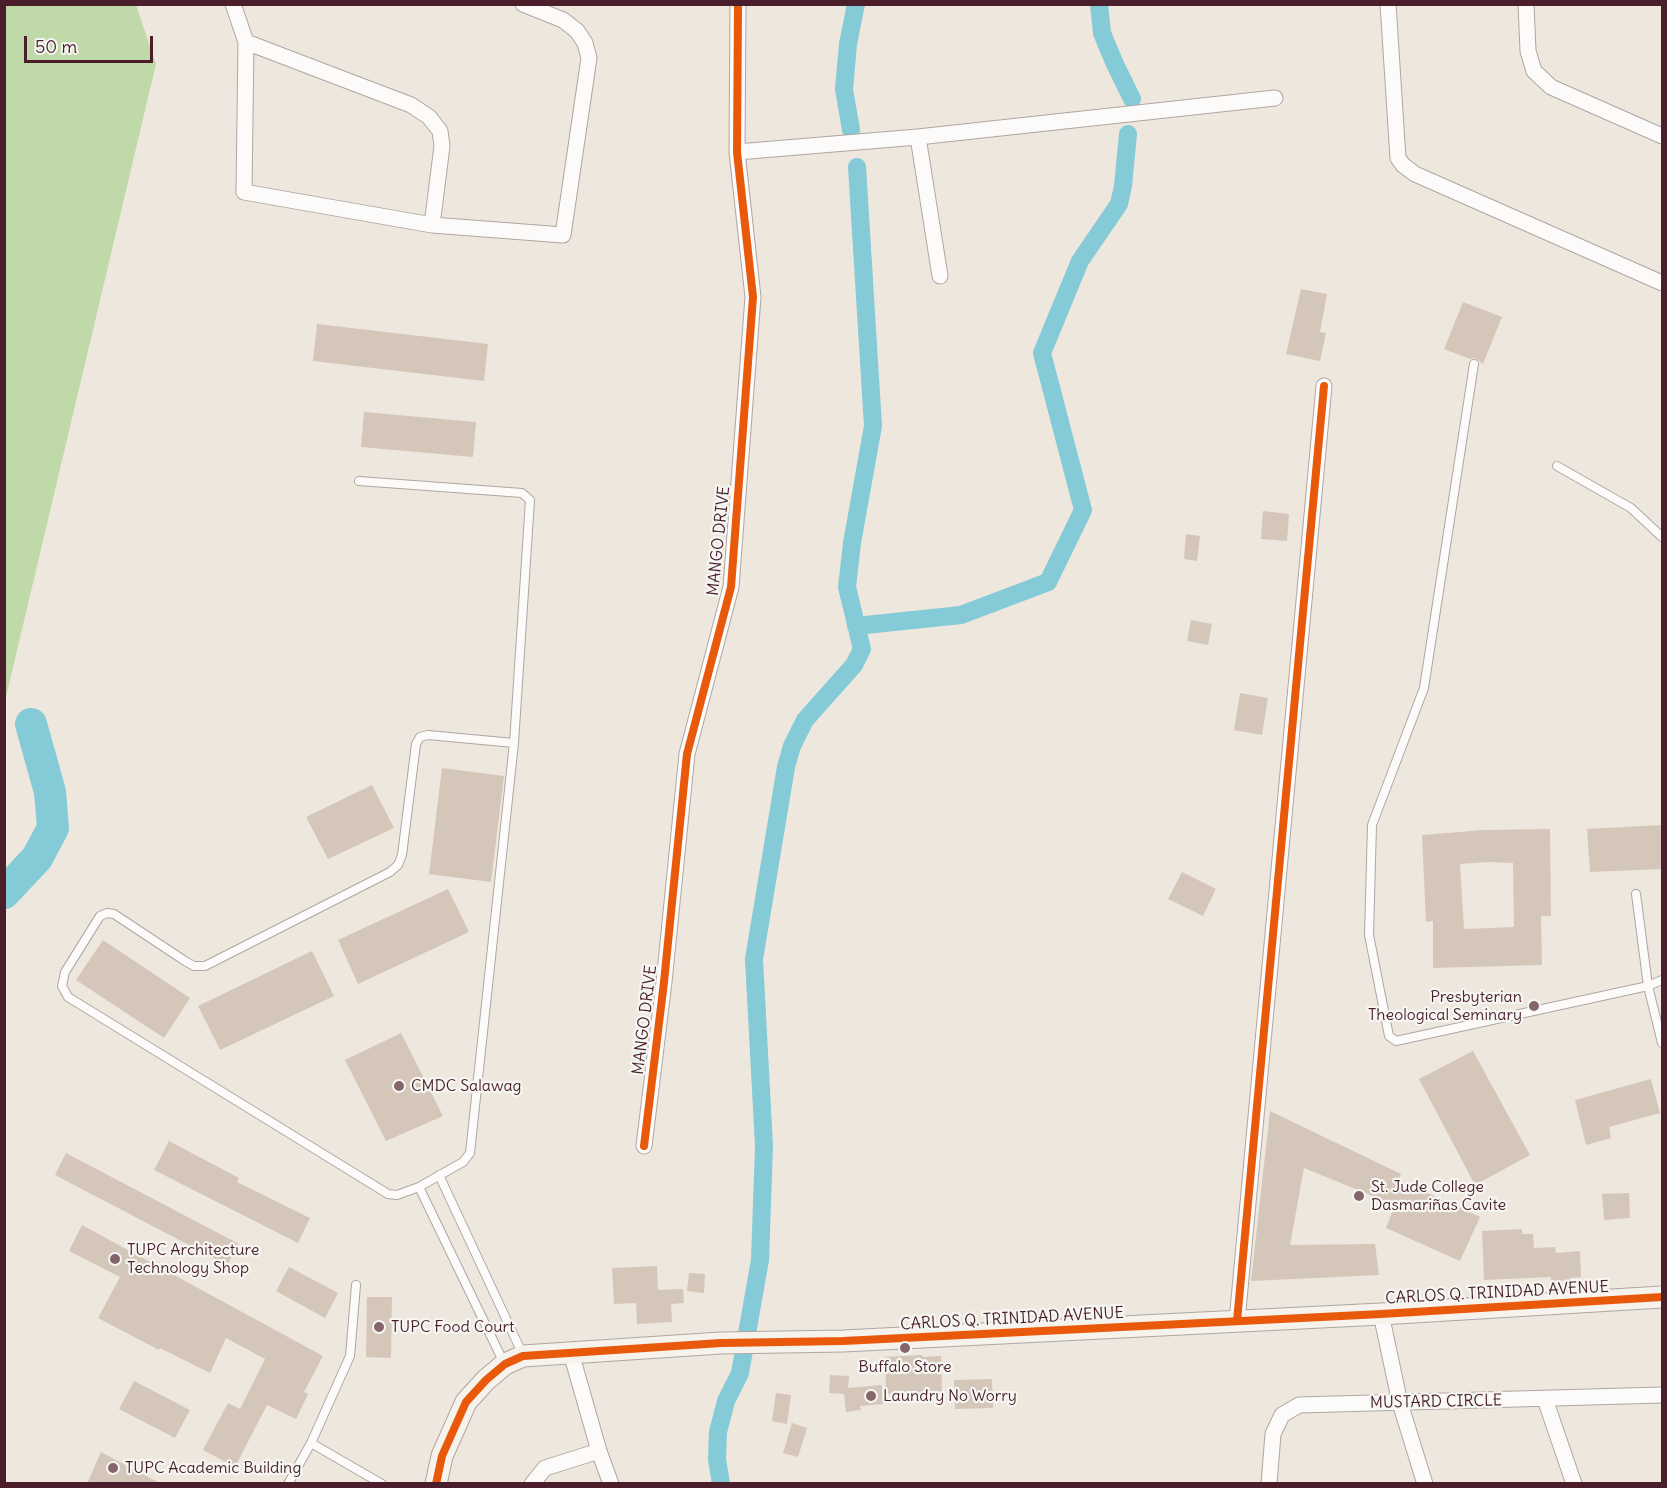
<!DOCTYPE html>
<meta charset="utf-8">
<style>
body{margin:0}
#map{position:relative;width:1667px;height:1488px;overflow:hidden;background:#eee7de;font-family:Delius,sans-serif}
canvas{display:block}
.frame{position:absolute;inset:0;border:6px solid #4a1f2b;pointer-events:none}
.scale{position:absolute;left:24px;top:36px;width:129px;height:27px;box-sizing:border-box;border:3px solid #4a1f2b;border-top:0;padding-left:8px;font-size:18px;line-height:21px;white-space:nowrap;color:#4a1f2b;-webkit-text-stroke:4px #f6f6f2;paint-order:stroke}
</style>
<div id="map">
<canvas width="1667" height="1488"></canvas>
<div class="frame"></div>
<div class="scale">50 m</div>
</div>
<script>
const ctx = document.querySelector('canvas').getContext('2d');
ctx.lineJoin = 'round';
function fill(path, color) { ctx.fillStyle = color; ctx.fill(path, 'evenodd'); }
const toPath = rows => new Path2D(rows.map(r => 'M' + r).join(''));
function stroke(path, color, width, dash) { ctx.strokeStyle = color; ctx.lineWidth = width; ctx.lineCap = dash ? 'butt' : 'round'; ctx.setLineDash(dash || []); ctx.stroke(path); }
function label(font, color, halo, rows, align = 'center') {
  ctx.font = font + ' Delius,sans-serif'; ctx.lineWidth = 4.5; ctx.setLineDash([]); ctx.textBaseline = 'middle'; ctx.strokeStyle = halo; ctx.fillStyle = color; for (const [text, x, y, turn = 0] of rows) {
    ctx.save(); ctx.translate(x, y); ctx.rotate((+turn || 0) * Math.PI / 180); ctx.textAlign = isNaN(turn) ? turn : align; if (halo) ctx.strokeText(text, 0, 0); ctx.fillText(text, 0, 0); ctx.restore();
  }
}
fill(toPath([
 [5,4,136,5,156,64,5,701]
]), '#c0d9a9');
stroke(toPath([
 [1099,4,1102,33,1114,62,1132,99],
 [851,130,844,89,848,44,856,4],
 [856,626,961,615,1048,582,1083,510,1042,353,1080,261,1119,204,1123,186,1128,134],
 [721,1484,717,1459,718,1432,726,1401,740,1373,760,1260,764,1146,754,959,786,767,792,746,805,720,854,665,862,649,847,587,852,543,873,426,857,167]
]), '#84cad7', 18);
stroke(toPath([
 [4,893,37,858,53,828,50,792,31,724]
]), '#84cad7', 32);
fill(toPath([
 [1301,289,1327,294,1320,332,1326,333,1320,361,1286,354],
 [1463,302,1502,317,1483,364,1475,358,1470,359,1444,349],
 [317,324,488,344,484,381,313,361],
 [364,412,476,422,473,457,361,447],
 [1263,511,1289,514,1287,541,1261,539],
 [1186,534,1200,536,1197,561,1184,559],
 [1191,620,1212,624,1208,645,1187,641],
 [1240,693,1268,698,1262,735,1234,730],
 [442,768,504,776,491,882,429,874],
 [372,785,394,828,328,859,306,817],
 [1662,825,1662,869,1590,872,1587,829],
 [1550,829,1551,916,1541,916,1542,965,1433,968,1433,921,1426,922,1422,835,1484,830],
 [1489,862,1513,863,1514,927,1464,929,1460,864],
 [1182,872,1216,889,1203,916,1168,899],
 [448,889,469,932,358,984,338,940],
 [103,940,190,998,164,1038,76,980],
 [312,951,334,996,220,1050,198,1006],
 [401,1033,443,1116,386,1141,345,1060],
 [1473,1051,1530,1155,1475,1185,1419,1079],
 [1651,1079,1660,1113,1609,1127,1611,1138,1586,1145,1575,1100],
 [1270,1111,1401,1174,1399,1180,1480,1217,1460,1261,1386,1228,1395,1205,1304,1168,1290,1245,1375,1244,1379,1275,1251,1281],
 [169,1141,239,1178,237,1182,310,1218,298,1243,154,1170],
 [66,1153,239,1244,227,1265,55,1175],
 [1629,1193,1630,1218,1604,1220,1602,1194],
 [82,1225,323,1356,304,1392,308,1394,296,1419,267,1405,235,1467,203,1450,228,1403,240,1409,265,1359,226,1338,210,1373,160,1348,159,1350,98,1318,120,1277,69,1251],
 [1522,1229,1522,1234,1533,1234,1534,1248,1555,1247,1556,1253,1580,1251,1581,1277,1570,1278,1571,1280,1551,1281,1551,1277,1484,1280,1482,1231],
 [657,1266,658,1290,683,1289,684,1303,671,1304,672,1322,637,1324,636,1303,614,1304,612,1268],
 [289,1267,338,1293,325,1318,276,1291],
 [689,1273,705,1274,704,1293,687,1291],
 [367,1297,392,1297,391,1358,366,1357],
 [922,1355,923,1357,941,1356,942,1392,886,1394,885,1357],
 [830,1375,849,1376,848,1388,882,1385,883,1404,860,1406,861,1410,846,1412,844,1394,829,1393],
 [992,1379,993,1408,955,1409,954,1380],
 [134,1381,190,1410,175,1438,119,1409],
 [776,1393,791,1395,787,1424,772,1421],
 [792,1423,807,1428,798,1457,783,1453],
 [101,1452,161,1484,87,1484]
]), '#d5c6ba');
const service = toPath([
 [1474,364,1424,688,1372,825,1369,935,1389,1036,1396,1041,1648,986,1662,980],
 [1557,466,1631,508,1662,537],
 [359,481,522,493,530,500,514,743,470,1153,463,1162,419,1187,397,1195,388,1194,68,997,62,986,65,972,100,916,107,913,114,914,185,961,194,966,205,966,390,872,398,865,402,855,416,744,420,737,428,735,514,743],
 [1636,894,1648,986,1662,1043],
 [439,1175,523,1355],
 [419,1187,504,1363],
 [311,1443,382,1484],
 [288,1484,311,1443,350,1356,356,1285]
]);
const minor = toPath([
 [233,4,246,42,244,192,432,225,563,235,589,58,585,43,577,31,563,20,523,4],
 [1388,4,1398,158,1403,165,1415,174,1662,283],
 [1526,4,1528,51,1534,71,1551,87,1662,136],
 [246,42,411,105,429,117,440,131,442,146,432,225],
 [918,137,940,276],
 [737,152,918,137,1275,98],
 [644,1146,664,982,687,754,731,587,753,297,737,152,738,4],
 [1381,1314,1400,1403,1425,1484],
 [1237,1321,1324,386],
 [571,1353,599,1451,611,1484],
 [1545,1399,1574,1484],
 [532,1484,545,1468,599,1451],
 [1269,1484,1273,1434,1282,1415,1299,1405,1662,1395]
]);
const secondary = toPath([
 [436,1484,442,1456,466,1402,486,1380,505,1364,523,1356,721,1343,843,1341,1381,1314,1662,1297]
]);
stroke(service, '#afa6a2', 10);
stroke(minor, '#afa6a2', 17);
stroke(secondary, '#afa6a2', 23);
stroke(service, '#fcfbfa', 8);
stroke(minor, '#fcfbfa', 15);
stroke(secondary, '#f6f2ec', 21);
stroke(toPath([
 [644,1146,664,982,687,754,731,587,753,297,737,152,738,4],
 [1237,1321,1324,386],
 [436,1484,442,1456,466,1402,486,1380,505,1364,523,1356,721,1343,843,1341,1381,1314,1662,1297]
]), '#e8590c', 8);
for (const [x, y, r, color] of [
 [1534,1006,6,"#83656a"],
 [399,1086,6,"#83656a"],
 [1359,1196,6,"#83656a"],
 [115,1259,6,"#83656a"],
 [379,1327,6,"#83656a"],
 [905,1348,6,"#83656a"],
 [871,1396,6,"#83656a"],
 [113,1468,6,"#83656a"]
]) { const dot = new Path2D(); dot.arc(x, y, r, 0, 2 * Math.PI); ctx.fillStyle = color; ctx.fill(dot); stroke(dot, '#f6f6f2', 2); }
label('16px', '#4a1f2b', '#f6f6f2', [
 ["MANGO DRIVE",719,541,-84],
 ["MANGO DRIVE",645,1020,-83],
 ["CARLOS Q. TRINIDAD AVENUE",1497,1293,-3],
 ["CARLOS Q. TRINIDAD AVENUE",1012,1319,-3],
 ["MUSTARD CIRCLE",1436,1402,-1]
]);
label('16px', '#4a1f2b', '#f6f6f2', [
 ["Presbyterian",1522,997,"right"],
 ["Theological Seminary",1522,1015,"right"],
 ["CMDC Salawag",411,1086],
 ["St. Jude College",1371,1187],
 ["Dasmariñas Cavite",1371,1205],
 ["TUPC Architecture",127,1250],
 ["Technology Shop",127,1268],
 ["TUPC Food Court",391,1327],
 ["Buffalo Store",905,1367,"center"],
 ["Laundry No Worry",883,1396],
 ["TUPC Academic Building",125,1468]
], 'left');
</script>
